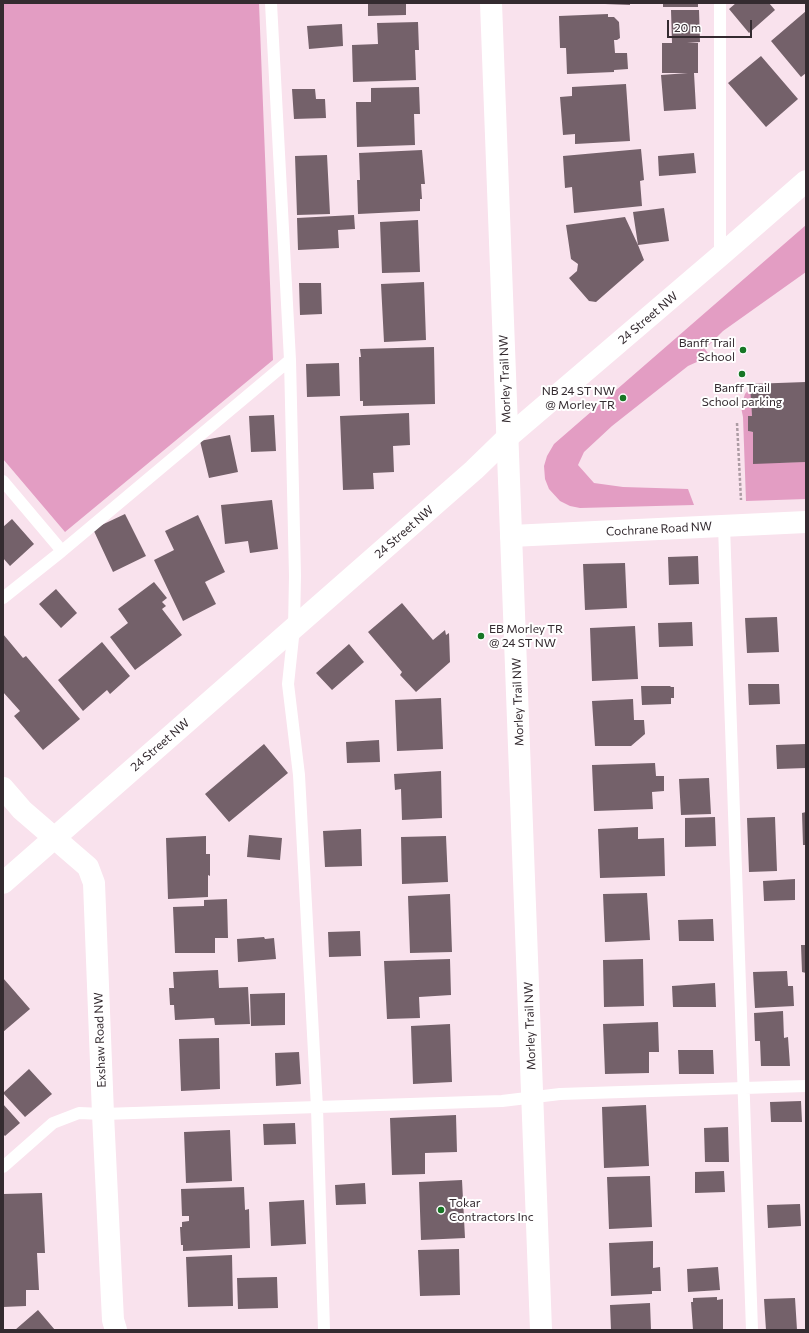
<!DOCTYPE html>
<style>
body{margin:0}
#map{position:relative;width:809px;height:1333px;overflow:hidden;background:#f9e2ed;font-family:Commissioner,sans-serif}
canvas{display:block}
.frame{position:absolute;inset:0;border:4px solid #342b30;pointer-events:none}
.scale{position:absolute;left:667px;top:20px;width:85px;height:18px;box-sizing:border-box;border:2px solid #342b30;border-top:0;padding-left:5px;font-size:12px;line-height:14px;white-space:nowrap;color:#342b30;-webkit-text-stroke:3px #fff;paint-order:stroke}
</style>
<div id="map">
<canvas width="809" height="1333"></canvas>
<div class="frame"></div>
<div class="scale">20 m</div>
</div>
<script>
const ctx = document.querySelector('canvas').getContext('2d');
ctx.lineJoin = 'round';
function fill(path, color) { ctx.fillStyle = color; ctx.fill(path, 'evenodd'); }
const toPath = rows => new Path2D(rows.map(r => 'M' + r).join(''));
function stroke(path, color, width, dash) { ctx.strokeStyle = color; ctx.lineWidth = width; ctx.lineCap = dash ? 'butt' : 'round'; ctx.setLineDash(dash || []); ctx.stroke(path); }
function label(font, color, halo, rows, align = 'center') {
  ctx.font = font + ' Commissioner,sans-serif'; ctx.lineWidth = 4; ctx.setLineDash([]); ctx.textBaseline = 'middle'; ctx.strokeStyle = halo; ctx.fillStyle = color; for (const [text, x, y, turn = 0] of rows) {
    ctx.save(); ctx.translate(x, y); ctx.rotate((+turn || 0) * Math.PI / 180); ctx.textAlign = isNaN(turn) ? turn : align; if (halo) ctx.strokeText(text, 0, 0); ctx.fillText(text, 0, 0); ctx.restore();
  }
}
fill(toPath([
 [3,3,259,3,273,360,65,532,3,459],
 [806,225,806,272,723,331,705,349,710,356,688,366,612,426,584,452,578,465,594,483,623,487,688,489,694,505,580,508,570,506,560,501,549,489,545,479,544,466,547,456,554,444],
 [751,387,752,416,748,431,753,432,753,463,806,462,806,499,746,501,743,417,741,407,745,394]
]), '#e39dc3');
fill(toPath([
 [368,3,406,3,406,15,368,16],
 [605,3,630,3,630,5,605,4],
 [663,3,698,3,698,7,663,7],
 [736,3,769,3,775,10,749,33,729,9],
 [671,10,699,10,700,42,687,43,698,43,698,73,694,73,696,109,664,111,661,75,688,73,662,73,662,43,672,43],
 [806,11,806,73,801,77,771,41],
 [608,14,608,17,614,17,619,22,620,38,617,40,614,40,615,53,627,53,628,69,614,70,614,72,567,74,566,48,560,48,559,16],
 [418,22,419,50,415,50,416,80,353,82,352,45,378,44,377,23],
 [342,24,343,46,309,49,307,26],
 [761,56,798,99,766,127,728,83],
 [626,84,630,141,575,144,575,134,563,135,560,97,572,96,572,87],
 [419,87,420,114,414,114,415,145,357,147,356,102,371,102,371,88],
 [292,89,315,89,316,99,325,99,326,118,294,119],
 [641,149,644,180,640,181,642,206,574,213,572,187,565,188,563,156],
 [422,150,425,184,421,184,422,199,420,199,420,211,358,214,357,180,360,180,359,153],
 [694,153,696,173,659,176,658,156],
 [327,155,330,214,297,215,295,156],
 [664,208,669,241,638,245,644,260,596,302,589,301,569,278,577,271,578,264,571,259,566,225,625,217,638,245,633,212],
 [354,215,355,229,338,230,339,248,298,250,297,218],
 [418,220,420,272,382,273,380,222],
 [424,282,426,340,384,342,381,284],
 [299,283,321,283,322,314,300,315],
 [434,347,435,404,363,406,363,401,360,401,359,357,361,357,360,349],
 [339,363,340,396,307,397,306,364],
 [806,382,806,462,753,464,753,432,748,431,748,416,752,416,750,384],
 [409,413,410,445,393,446,394,472,373,473,374,489,343,490,340,416],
 [274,415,276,451,251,452,249,416],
 [230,435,238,472,209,478,200,441],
 [272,500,278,549,250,553,248,541,225,544,221,505],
 [125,514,146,556,113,572,93,529],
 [198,515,225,572,205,582,216,604,183,621,154,560,174,550,165,531],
 [12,519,34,544,10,566,3,558,3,527],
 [698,556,699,584,669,585,668,557],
 [625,563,627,608,585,610,583,564],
 [154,582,167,598,162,602,166,606,162,609,182,635,135,670,110,637,128,623,118,609],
 [56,589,77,613,61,628,39,604],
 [402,603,433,640,445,630,446,635,449,633,450,662,416,692,400,675,402,672,368,632],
 [777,617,779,652,747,653,745,618],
 [692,622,693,646,659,647,658,623],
 [635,626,638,679,592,681,590,628],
 [3,634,23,658,26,656,80,719,43,750,14,716,20,711,3,692],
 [102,642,130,676,110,694,107,690,83,711,58,680],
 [349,644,364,662,332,690,316,673],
 [748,684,779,684,780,704,749,705],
 [641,686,670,686,671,687,674,687,674,698,671,698,671,704,642,705],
 [441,698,443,749,397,751,395,700],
 [633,699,634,720,644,720,645,734,631,746,595,746,592,701],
 [379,740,380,762,347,763,346,742],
 [264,744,288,773,229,822,205,794],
 [806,744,806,768,777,769,776,745],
 [655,763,656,776,664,776,664,791,652,792,653,809,594,811,592,765],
 [441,771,442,818,402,820,401,789,395,790,394,774],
 [709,778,711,814,681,815,679,779],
 [806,812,806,845,803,845,802,813],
 [715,817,716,846,685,847,685,818],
 [775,817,777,871,749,872,747,818],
 [638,827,638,839,664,838,665,876,600,878,598,829],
 [361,829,362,866,325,867,323,831],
 [249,835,282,838,280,860,247,857],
 [206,836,206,854,210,854,210,876,208,875,208,897,168,899,166,838],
 [446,836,448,882,402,884,401,837],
 [795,879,795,900,764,901,763,881],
 [647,893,650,940,605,942,603,894],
 [450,894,452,952,410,953,408,896],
 [227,899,228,938,215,938,215,953,175,953,173,907,204,906,204,900],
 [713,919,714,941,679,941,678,920],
 [360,931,361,956,329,957,328,932],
 [264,937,265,939,274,938,276,959,238,962,237,939],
 [801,945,806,945,806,973,802,972],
 [450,959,451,995,419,997,420,1018,387,1019,384,961],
 [643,959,644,1006,604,1007,603,960],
 [218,970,219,988,248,987,250,1024,215,1025,214,1018,175,1020,174,1005,170,1005,169,988,174,988,173,972],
 [787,971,788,986,793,986,794,1006,755,1008,753,972],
 [3,978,30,1009,3,1032],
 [715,983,716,1007,673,1007,672,986],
 [285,993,285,1025,251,1026,250,994],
 [783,1011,784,1038,788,1037,790,1066,761,1066,760,1041,755,1041,754,1013],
 [658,1022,659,1052,649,1052,649,1073,605,1074,603,1024],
 [450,1024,452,1082,413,1084,411,1026],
 [219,1038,220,1089,181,1091,179,1039],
 [678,1050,713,1050,714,1074,679,1074],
 [299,1052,301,1084,276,1086,275,1053],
 [29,1069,52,1094,25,1117,3,1093],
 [801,1101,802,1122,771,1122,770,1102],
 [3,1104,20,1123,5,1136,3,1134],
 [646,1105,649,1166,604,1168,602,1107],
 [456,1115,457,1152,425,1153,425,1174,392,1175,390,1118],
 [295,1123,296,1144,264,1145,263,1124],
 [728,1127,729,1162,705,1162,704,1128],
 [230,1130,232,1181,186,1183,184,1132],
 [724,1171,725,1192,695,1193,695,1172],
 [650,1176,652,1227,609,1229,607,1177],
 [462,1180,465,1238,421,1240,419,1182],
 [365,1183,366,1204,336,1205,335,1185],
 [244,1187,245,1210,249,1209,250,1248,183,1251,183,1245,181,1245,180,1227,182,1227,182,1222,189,1221,189,1216,182,1216,181,1189],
 [42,1193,45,1253,37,1253,39,1290,26,1290,26,1306,3,1307,3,1194],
 [304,1200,306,1244,271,1246,269,1202],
 [800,1204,801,1226,768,1228,767,1205],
 [653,1241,653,1268,660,1267,661,1291,652,1291,652,1294,611,1296,609,1243],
 [459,1249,460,1295,420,1296,418,1250],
 [232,1255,233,1306,188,1307,186,1257],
 [718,1267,720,1290,688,1292,687,1269],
 [277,1277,278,1308,238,1309,237,1278],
 [717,1297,717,1300,723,1299,723,1330,693,1330,691,1302,693,1302,693,1298],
 [795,1298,797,1330,766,1330,764,1299],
 [650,1303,651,1330,611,1330,610,1305],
 [38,1310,55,1330,15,1330]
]), '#74616a');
stroke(toPath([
 [737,423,741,500]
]), '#ad9ca4', 2.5, [3, 2]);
stroke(toPath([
 [271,3,290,360,295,576,294,628,288,684,299,775,317,1108,324,1330],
 [720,256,720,3],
 [3,481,62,551],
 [724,526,752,1330],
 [3,598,62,551,290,360],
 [3,1167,53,1123,79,1113,103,1114,502,1101,560,1094,806,1086]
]), '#fff', 12);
stroke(toPath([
 [511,536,806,522],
 [3,788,22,810,88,867,94,883,103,1114,113,1320,116,1330],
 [3,883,474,470,507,438,720,256,806,181]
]), '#fff', 22);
stroke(toPath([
 [491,3,541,1330]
]), '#fff', 22);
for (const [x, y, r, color] of [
 [743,350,4,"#177625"],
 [742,374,4,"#177625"],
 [623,398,4,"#177625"],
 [481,636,4,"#177625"],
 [441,1210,4,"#177625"]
]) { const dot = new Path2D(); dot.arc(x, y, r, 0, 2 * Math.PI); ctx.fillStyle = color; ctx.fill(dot); stroke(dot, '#fff', 1.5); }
label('12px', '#342b30', '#fff', [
 ["24 Street NW",648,318,-40],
 ["Morley Trail NW",505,379,-92],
 ["Cochrane Road NW",659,529,-3],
 ["24 Street NW",404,532,-41],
 ["Morley Trail NW",518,702,-92],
 ["24 Street NW",160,745,-41],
 ["Morley Trail NW",530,1026,-92],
 ["Exshaw Road NW",100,1040,-92]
]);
label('12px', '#342b30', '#fff', [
 ["Banff Trail",735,343],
 ["School",735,357],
 ["Banff Trail",742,388,"center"],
 ["School parking",742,402,"center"],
 ["NB 24 ST NW",615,391],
 ["@ Morley TR",615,405],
 ["EB Morley TR",489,629,"left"],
 ["@ 24 ST NW",489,643,"left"],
 ["Tokar",449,1203,"left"],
 ["Contractors Inc",449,1217,"left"]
], 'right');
</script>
